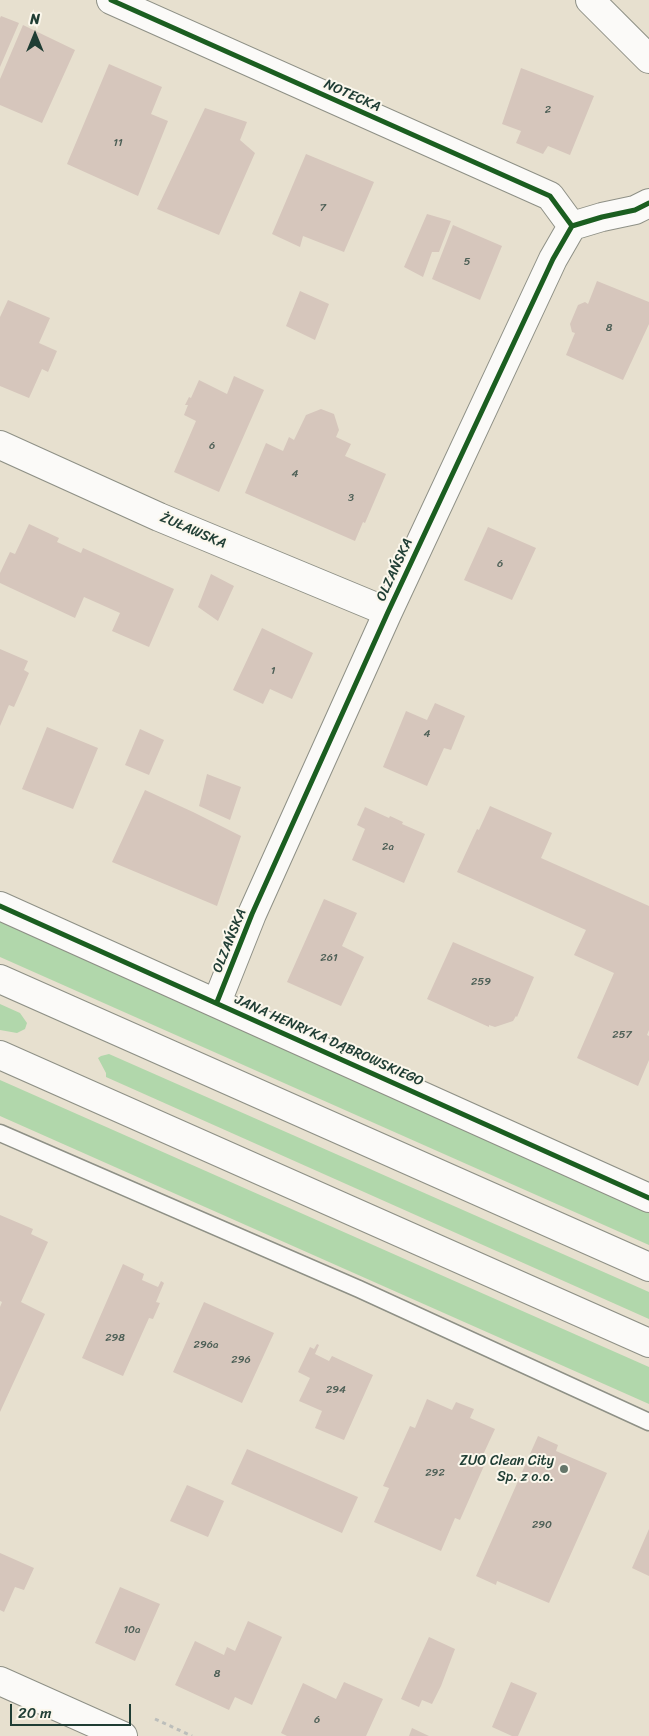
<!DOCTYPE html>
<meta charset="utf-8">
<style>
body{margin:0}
#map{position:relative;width:649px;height:1736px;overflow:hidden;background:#e7e0cf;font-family:Sriracha,sans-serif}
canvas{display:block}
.north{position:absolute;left:10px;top:10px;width:50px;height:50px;-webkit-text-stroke:4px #fbf7ec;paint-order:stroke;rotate:0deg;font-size:14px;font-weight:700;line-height:20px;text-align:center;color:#1f3d34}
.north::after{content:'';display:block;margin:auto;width:18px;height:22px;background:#1f3d34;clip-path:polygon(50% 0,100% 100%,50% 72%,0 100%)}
.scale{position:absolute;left:10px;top:1704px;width:121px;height:22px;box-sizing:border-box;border:2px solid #1f3d34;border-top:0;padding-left:6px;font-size:15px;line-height:18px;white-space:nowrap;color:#1f3d34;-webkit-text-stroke:4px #fbf7ec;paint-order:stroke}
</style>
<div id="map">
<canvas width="649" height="1736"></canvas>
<div class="north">N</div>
<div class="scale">20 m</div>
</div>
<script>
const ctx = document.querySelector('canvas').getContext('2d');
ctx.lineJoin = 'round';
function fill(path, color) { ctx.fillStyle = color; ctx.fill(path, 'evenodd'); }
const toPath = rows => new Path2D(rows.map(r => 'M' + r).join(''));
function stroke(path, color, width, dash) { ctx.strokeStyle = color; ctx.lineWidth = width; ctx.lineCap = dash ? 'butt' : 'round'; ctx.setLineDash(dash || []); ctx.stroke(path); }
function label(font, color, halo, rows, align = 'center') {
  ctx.font = font + ' Sriracha,sans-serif'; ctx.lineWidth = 4; ctx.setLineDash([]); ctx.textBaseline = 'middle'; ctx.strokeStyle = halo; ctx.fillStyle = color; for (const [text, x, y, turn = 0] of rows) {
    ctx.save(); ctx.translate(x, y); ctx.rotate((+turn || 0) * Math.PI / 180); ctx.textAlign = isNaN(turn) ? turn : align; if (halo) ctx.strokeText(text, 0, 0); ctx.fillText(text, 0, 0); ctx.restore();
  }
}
fill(toPath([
 [0,916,649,1209,649,1245,0,957],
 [0,1004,20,1013,27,1023,25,1029,17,1033,0,1030],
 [109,1054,649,1292,649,1319,106,1077,106,1073,98,1058,101,1056],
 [0,1080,649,1367,649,1404,0,1116]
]), '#b1d7ab');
fill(toPath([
 [1,16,19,23,0,67,0,18],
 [23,25,75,50,42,123,0,105,0,79],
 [109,64,162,87,151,114,168,121,138,196,67,164],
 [521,68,594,96,570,155,548,146,543,154,516,143,521,131,502,124],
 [205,108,247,122,240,140,255,153,219,235,157,209],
 [306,154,374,182,344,252,303,236,300,247,272,234],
 [427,214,451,221,439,252,432,252,423,277,404,267],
 [453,225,502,246,480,300,432,279],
 [597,281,649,302,649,324,623,380,566,355,575,333,572,332,570,324,578,305,585,302,588,304],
 [300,291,329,304,315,340,286,326],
 [8,300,50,318,39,343,57,351,48,372,42,369,29,398,0,386,0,317],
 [234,376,264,390,219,492,174,472,196,421,184,415,188,405,185,405,189,397,191,398,199,380,227,394],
 [321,409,334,414,339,430,336,437,351,444,345,456,386,474,365,523,363,522,355,541,245,493,266,443,283,451,289,437,294,440,306,415],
 [29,524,59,538,57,542,81,553,83,548,174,589,149,647,112,631,120,613,84,597,75,618,0,583,0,573,10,552,15,554],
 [488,527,536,548,512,600,464,580],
 [211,574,234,586,218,621,198,607],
 [262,628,313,653,292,699,270,689,263,704,233,690],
 [0,649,28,661,24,670,29,673,14,707,9,705,0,726],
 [435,703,465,716,451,750,444,748,427,786,383,767,406,711,427,720],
 [47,727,98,748,73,809,22,789],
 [140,729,164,740,149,775,125,765],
 [207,774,241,787,230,820,199,806],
 [145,790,193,812,241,836,217,906,112,862],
 [490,806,552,833,541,858,649,906,649,1030,647,1035,649,1036,649,1060,638,1086,577,1058,614,973,574,955,586,930,457,872,477,829,479,830],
 [365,807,389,818,390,816,403,822,402,824,425,834,404,883,352,860,365,829,357,825],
 [324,899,357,913,342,946,364,957,341,1006,287,982],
 [453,942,534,977,517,1017,516,1016,513,1021,495,1027,489,1025,489,1027,427,999],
 [0,1215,33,1229,31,1234,48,1242,21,1302,45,1314,0,1412,0,1307,2,1302,0,1301],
 [123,1264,144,1274,142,1280,158,1287,161,1281,164,1283,156,1302,160,1303,153,1319,149,1318,123,1376,82,1358],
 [204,1302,274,1333,242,1403,173,1372],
 [317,1344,319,1345,315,1354,329,1361,332,1356,373,1375,344,1440,315,1428,322,1411,299,1401,310,1378,298,1372,310,1347,314,1349],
 [427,1399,452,1410,456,1402,474,1409,470,1418,495,1429,482,1457,487,1459,460,1520,455,1518,441,1551,374,1522,389,1488,383,1486,410,1426,415,1428],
 [538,1436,558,1445,556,1451,607,1473,549,1603,497,1581,496,1585,476,1576],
 [247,1449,358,1497,342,1533,231,1484],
 [187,1485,224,1501,208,1537,170,1521],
 [649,1529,649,1576,632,1568],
 [0,1553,34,1568,24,1590,15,1587,4,1612,0,1610],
 [120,1587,160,1604,135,1661,95,1643],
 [248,1621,282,1637,252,1705,235,1697,229,1710,175,1685,195,1641,224,1655,227,1647,235,1651],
 [429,1637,455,1649,441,1686,432,1704,422,1700,419,1707,401,1699],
 [344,1682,383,1699,366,1736,287,1736,281,1733,303,1683,336,1699],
 [511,1682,537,1693,518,1736,512,1736,492,1727],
 [412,1728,429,1736,409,1736]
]), '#d6c6bc');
const lane = toPath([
 [0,1133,359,1289,649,1422]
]);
const street = toPath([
 [111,0,550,196,572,226],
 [590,0,649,59],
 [0,445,159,517,388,612],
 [0,906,649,1198],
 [217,1002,252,914,388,612,553,259,572,226,602,217,635,210,649,203],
 [0,1681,123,1736]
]);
const secondary = toPath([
 [0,979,649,1267],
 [0,1055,649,1343]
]);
stroke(lane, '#8e9086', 19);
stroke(street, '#8e9086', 30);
stroke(secondary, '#8e9086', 30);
stroke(toPath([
 [155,1719,192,1736]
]), '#bcbebb', 3, [4, 4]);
stroke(lane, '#fbfaf8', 16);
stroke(street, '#fbfaf8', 28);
stroke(secondary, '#fbfaf8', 28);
stroke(toPath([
 [111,0,550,196,572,226],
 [0,906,649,1198],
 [217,1002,252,914,388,612,553,259,572,226,602,217,635,210,649,203]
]), '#1b5e20', 5);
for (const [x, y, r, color] of [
 [564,1469,5,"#65766a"]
]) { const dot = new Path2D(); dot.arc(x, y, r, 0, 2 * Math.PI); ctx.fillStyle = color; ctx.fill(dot); stroke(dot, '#fbf7ec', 2); }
label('11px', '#4d5f56', null, [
 ["2",548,110],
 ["11",118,143],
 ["7",323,208],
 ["5",467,262],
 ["8",609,328],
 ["6",212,446],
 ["4",295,474],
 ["3",351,498],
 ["6",500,564],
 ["1",273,671],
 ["4",427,734],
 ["2a",388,847],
 ["261",329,958],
 ["259",481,982],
 ["257",622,1035],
 ["298",115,1338],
 ["296a",206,1345],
 ["296",241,1360],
 ["294",336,1390],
 ["292",435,1473],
 ["290",542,1525],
 ["10a",132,1630],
 ["8",217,1674],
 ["6",317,1720]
]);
label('14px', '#1f3d34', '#fbf7ec', [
 ["NOTECKA",352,96,24],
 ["ŻUŁAWSKA",193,531,23],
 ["OLZAŃSKA",395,570,-65],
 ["OLZAŃSKA",230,941,-68],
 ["JANA HENRYKA DĄBROWSKIEGO",329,1041,24]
]);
label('14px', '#1f3d34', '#fbf7ec', [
 ["ZUO Clean City",554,1461],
 ["Sp. z o.o.",554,1477]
], 'right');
</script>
